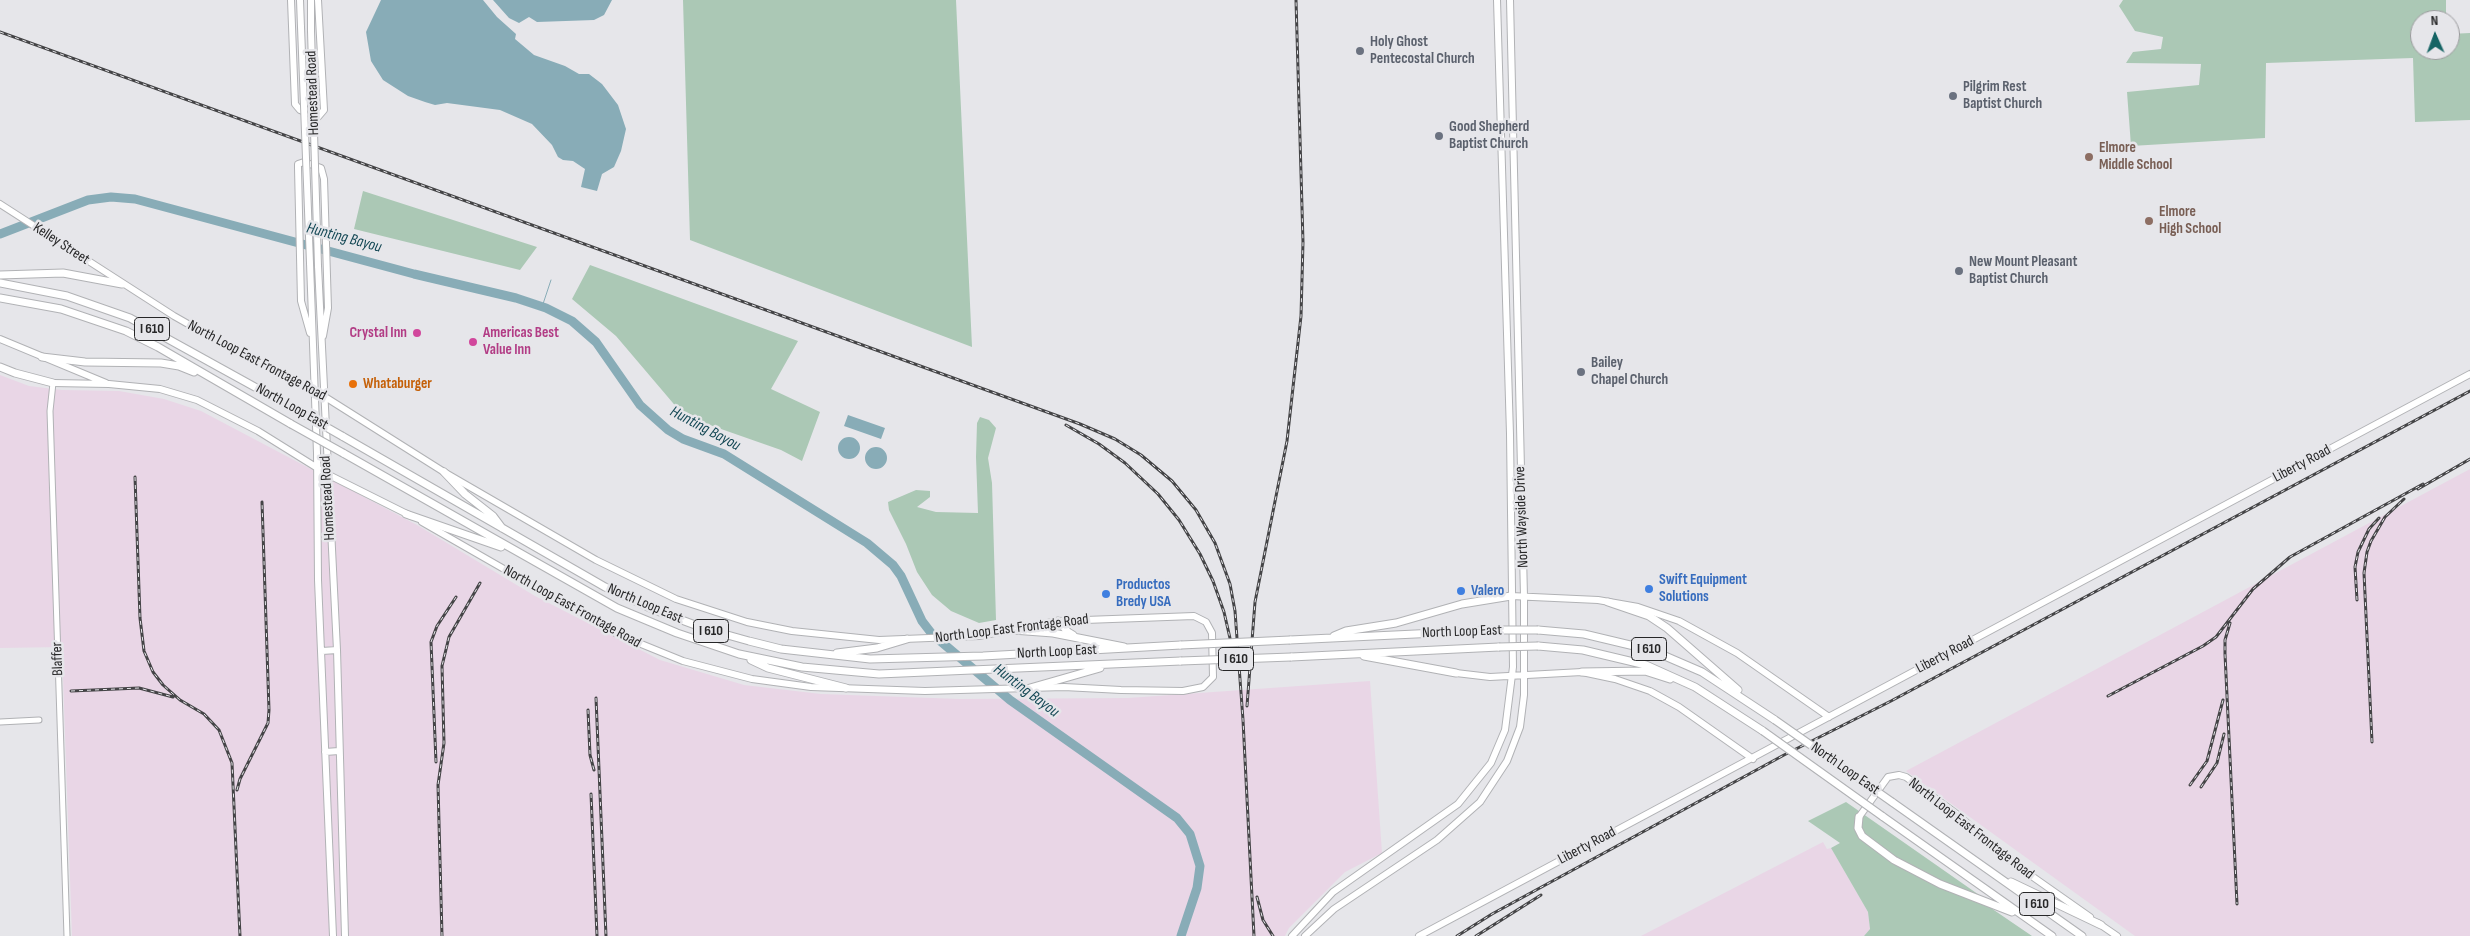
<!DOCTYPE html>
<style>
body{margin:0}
#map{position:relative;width:2470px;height:936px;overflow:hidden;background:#e6e6ea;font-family:"Sofia Sans Condensed",sans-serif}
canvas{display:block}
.north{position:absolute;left:2410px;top:10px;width:50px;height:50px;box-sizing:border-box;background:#e6e6ea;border:1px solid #9a9a9c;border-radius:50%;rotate:358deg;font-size:14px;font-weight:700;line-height:20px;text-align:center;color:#272728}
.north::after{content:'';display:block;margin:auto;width:18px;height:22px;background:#156464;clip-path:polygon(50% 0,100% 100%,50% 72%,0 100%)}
</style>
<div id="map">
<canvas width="2470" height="936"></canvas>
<div class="north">N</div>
</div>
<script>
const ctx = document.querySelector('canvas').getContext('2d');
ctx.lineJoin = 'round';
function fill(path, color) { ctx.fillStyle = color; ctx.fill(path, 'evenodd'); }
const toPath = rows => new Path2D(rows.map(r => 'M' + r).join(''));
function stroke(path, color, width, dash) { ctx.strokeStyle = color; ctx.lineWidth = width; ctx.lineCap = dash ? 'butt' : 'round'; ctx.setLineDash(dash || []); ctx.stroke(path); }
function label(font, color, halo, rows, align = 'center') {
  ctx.font = font + ' "Sofia Sans Condensed",sans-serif'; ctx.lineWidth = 5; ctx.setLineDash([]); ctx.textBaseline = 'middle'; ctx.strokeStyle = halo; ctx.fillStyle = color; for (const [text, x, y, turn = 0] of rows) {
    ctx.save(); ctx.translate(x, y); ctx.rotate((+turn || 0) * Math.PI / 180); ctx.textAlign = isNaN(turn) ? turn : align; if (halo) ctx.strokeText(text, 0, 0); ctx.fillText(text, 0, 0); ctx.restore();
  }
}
fill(toPath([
 [0,375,29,386,62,390,119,391,164,399,201,411,417,525,535,596,660,660,744,685,821,694,960,699,1128,698,1370,681,1382,853,1345,872,1289,928,1285,936,72,936,62,647,0,648],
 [2470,469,2470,936,2135,936,1906,771],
 [1823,842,1827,849,1831,848,1868,912,1870,929,1864,936,1641,936]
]), '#e9d6e6');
fill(toPath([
 [683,0,956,0,972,347,690,240],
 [2123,0,2446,0,2446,20,2420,20,2420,50,2450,50,2450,34,2470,33,2470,120,2415,122,2413,58,2266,63,2265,138,2131,146,2127,92,2199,85,2201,64,2126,63,2133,52,2161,49,2163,37,2135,31,2119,6],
 [363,191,537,247,520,270,354,229],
 [590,265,798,341,771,389,820,412,802,461,781,450,684,416,616,336,572,299],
 [980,417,989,420,996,428,988,458,992,483,996,620,979,623,951,611,932,595,917,572,906,544,889,510,888,502,916,490,930,491,930,497,917,507,936,512,978,513,976,457,977,423],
 [1846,802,1982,897,1988,906,2032,936,1864,936,1870,929,1868,912,1831,848,1840,843,1808,821]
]), '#abc8b5');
fill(toPath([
 [381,0,483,0,497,17,516,34,515,39,534,55,565,66,579,74,589,74,602,84,618,105,626,129,621,151,614,167,602,174,597,191,581,187,585,169,573,161,563,160,558,157,552,145,532,124,500,110,447,103,435,105,425,102,408,96,383,80,371,61,366,32],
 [493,0,612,0,604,15,594,20,537,22,529,17,519,23,509,18],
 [848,415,885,428,881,439,844,426],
 '838 448a11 11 0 1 1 22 0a11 11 0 1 1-22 0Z',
 '865 458a11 11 0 1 1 22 0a11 11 0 1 1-22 0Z'
]), '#88acb7');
stroke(toPath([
 [542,307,551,280]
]), '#88acb7', 1);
stroke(toPath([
 [0,234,88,200,111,197,135,199,414,274,516,298,546,308,572,321,596,342,640,405,668,430,683,439,724,454,867,543,893,565,901,576,922,621,932,634,1010,700,1177,818,1190,834,1200,866,1197,888,1181,936]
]), '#88acb7', 9);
const minor = toPath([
 [53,383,50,411,67,936],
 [0,722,39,720]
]);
const major = toPath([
 [291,0,295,104,300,110,318,117,324,110,318,0],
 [300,0,301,27],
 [311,0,311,31],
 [0,204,174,316,225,345,314,390,444,472,596,560,676,599,747,622,792,631,879,640,979,636,1058,621,1194,616,1206,622,1212,633,1213,677,1203,687,1183,691,1121,690,1064,687,925,691,811,687,752,679,683,661,619,635,422,522],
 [310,263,317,453,318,580,333,936],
 [318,266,337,650,345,936],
 [310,333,301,301,298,168,298,164,304,162,321,168,324,179,328,308,323,336],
 [0,339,106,383],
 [53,383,109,384,160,389,197,400,258,431,327,474,411,516],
 [1511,596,1598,600,1638,607,1679,621,1737,653,1829,717],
 [322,651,337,650],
 [1456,673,1490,677,1582,672,1615,679,1650,691,1679,707,1753,759],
 [325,752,339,751],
 [1859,817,1888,777,1899,775,1906,777,1958,815,2006,858,2090,917],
 [2098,923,2117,936],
 [1292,936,1333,892,1458,804,1491,763,1505,730,1513,667,1510,434,1497,0],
 [1305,936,1334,909,1437,840,1480,802,1507,761,1520,727,1524,695,1524,596,1510,0],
 [1419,936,2470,374]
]);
const highway = toPath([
 [0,275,63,273,122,284],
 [0,283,67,296,130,318,291,407],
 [0,298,61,309,126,331,158,347,291,424],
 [42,357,85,362,161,363,179,366,194,372],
 [0,367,15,373,53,383],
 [342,436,605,587,652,609,706,629,749,641,781,649,870,659,983,656,1181,645],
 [343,453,617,608,677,633,739,654,802,667,879,674,1181,661],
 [444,472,465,494,493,516,502,528],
 [406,514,501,547],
 [1608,602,1649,616,1667,628,1738,690],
 [1058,621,1068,632,1073,635],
 [1013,630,1053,633,1124,647],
 [1538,630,1584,634,1651,650,1702,672,1775,720],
 [1334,636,1346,631,1396,623,1462,604,1511,596],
 [1290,640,1499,630],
 [1538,646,1583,650,1646,665,1695,687,1763,731],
 [837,653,877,648,907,639],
 [1364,656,1456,673],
 [1291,657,1499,647],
 [751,660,768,668,846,688],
 [1582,672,1645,671,1670,679],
 [1030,688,1100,668],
 [1892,802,2082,936],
 [1882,816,2052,936],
 [1859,817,1858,828,1862,836,1894,860,1940,884,2012,912],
 [2011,882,2101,925]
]);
stroke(minor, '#b1b2b5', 7);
stroke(major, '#b1b2b5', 8);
stroke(highway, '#b1b2b5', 9);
stroke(minor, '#fff', 5);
stroke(major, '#fff', 6);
stroke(highway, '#fff', 7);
const rail = toPath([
 [0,32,1080,424,1115,439,1141,455,1172,481,1196,510,1215,543,1230,584,1235,611,1243,720,1254,936],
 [1066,425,1099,444,1125,463,1158,494,1179,520,1200,554,1213,581,1224,612,1232,647],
 [135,477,140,618,144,651,153,672,163,685,180,700,204,714,219,730,232,763,240,936],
 [2418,489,2470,459],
 [2357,600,2355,567,2358,552,2369,529,2379,518],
 [2230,623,2225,640,2225,654,2237,904],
 [71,691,139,688,173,697],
 [2108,696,2203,646,2216,637,2253,589,2290,557,2423,484],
 [596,698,606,936],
 [1247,706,1255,602,1287,441,1301,316,1303,242,1296,0],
 [588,710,590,755,594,770],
 [2372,742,2364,573,2367,552,2371,541,2385,517,2404,499],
 [436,762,431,642,437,626,456,597],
 [2190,785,2207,761,2223,700],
 [2201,787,2217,763,2224,734],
 [237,790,240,779,268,723,269,710,262,502],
 [591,794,597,936],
 [1257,897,1263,920,1273,936],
 [442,936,438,785,444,743,442,666,449,637,480,583],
 [1457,936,1492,914,1784,755,1891,701,2470,391],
 [1476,936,1541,895]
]);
stroke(rail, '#444446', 3);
stroke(rail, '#e6e6ea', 1, [4]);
const majorBridge = toPath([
 [301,27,310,263],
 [311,31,318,266]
]);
const highwayBridge = toPath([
 [291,407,342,436],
 [291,424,343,453],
 [1499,630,1538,630],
 [1181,645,1290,640],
 [1499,647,1538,646],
 [1181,661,1291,657],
 [1775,720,1892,802],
 [1763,731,1882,816]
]);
stroke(majorBridge, '#b1b2b5', 8, []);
stroke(highwayBridge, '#b1b2b5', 9, []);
stroke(majorBridge, '#fff', 6);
stroke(highwayBridge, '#fff', 7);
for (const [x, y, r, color] of [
 [1360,51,5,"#6b7280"],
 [1953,96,5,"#6b7280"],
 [1439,136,5,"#6b7280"],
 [2089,157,5,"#8d6e63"],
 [2149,221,5,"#8d6e63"],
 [1959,271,5,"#6b7280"],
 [417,333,5,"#d1479c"],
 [473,342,5,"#d1479c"],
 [1581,372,5,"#6b7280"],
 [353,384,5,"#e8710a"],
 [1649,589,5,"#3f7fe0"],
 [1461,591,5,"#3f7fe0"],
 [1106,594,5,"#3f7fe0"]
]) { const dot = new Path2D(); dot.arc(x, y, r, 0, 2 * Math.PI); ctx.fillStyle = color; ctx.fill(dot); stroke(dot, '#e6e6ea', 2); }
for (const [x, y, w] of [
 [152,329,35],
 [711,631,35],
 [1649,649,35],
 [1236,659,35],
 [2037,904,35]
]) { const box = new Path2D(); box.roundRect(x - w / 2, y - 11.5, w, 23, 4); ctx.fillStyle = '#e6e6ea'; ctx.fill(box); stroke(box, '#272728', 1); }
label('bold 14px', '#272728', null, [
 ["I 610",152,329],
 ["I 610",711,631],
 ["I 610",1649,649],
 ["I 610",1236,659],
 ["I 610",2037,904]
]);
label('bold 15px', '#5b616d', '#e6e6ea', [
 ["Holy Ghost",1370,42],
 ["Pentecostal Church",1370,59],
 ["Pilgrim Rest",1963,87],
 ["Baptist Church",1963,104],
 ["Good Shepherd",1449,127],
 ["Baptist Church",1449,144],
 ["New Mount Pleasant",1969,262],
 ["Baptist Church",1969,279],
 ["Bailey",1591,363],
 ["Chapel Church",1591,380]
], 'left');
label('15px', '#272728', '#e6e6ea', [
 ["Homestead Road",313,93,-92],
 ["Kelley Street",61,244,33],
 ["North Loop East Frontage Road",257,361,28],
 ["North Loop East",292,407,29],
 ["Liberty Road",2302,464,-28],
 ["Homestead Road",328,498,-93],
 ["North Wayside Drive",1522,517,-92],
 ["North Loop East",645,604,23],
 ["North Loop East Frontage Road",572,607,29],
 ["North Loop East Frontage Road",1012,629,-7],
 ["North Loop East",1462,632,-2],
 ["North Loop East",1057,652,-3],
 ["Liberty Road",1945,655,-28],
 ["Blaffer",58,659,-92],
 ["North Loop East",1845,769,35],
 ["North Loop East Frontage Road",1971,829,38],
 ["Liberty Road",1587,846,-28]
]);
label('bold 15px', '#785e54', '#e6e6ea', [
 ["Elmore",2099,148],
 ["Middle School",2099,165],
 ["Elmore",2159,212],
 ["High School",2159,229]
], 'left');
label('bold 15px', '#b23c85', '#e6e6ea', [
 ["Crystal Inn",407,333],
 ["Americas Best",483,333,"left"],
 ["Value Inn",483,350,"left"]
], 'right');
label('bold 15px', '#c56008', '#e6e6ea', [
 ["Whataburger",363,384]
], 'left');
label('bold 15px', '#366cbe', '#e6e6ea', [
 ["Swift Equipment",1659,580],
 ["Solutions",1659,597],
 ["Productos",1116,585],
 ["Bredy USA",1116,602],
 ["Valero",1471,591]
], 'left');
label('italic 16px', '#134754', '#e6e6ea', [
 ["Hunting Bayou",344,238,15],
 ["Hunting Bayou",705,429,28],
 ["Hunting Bayou",1026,691,37]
]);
</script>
